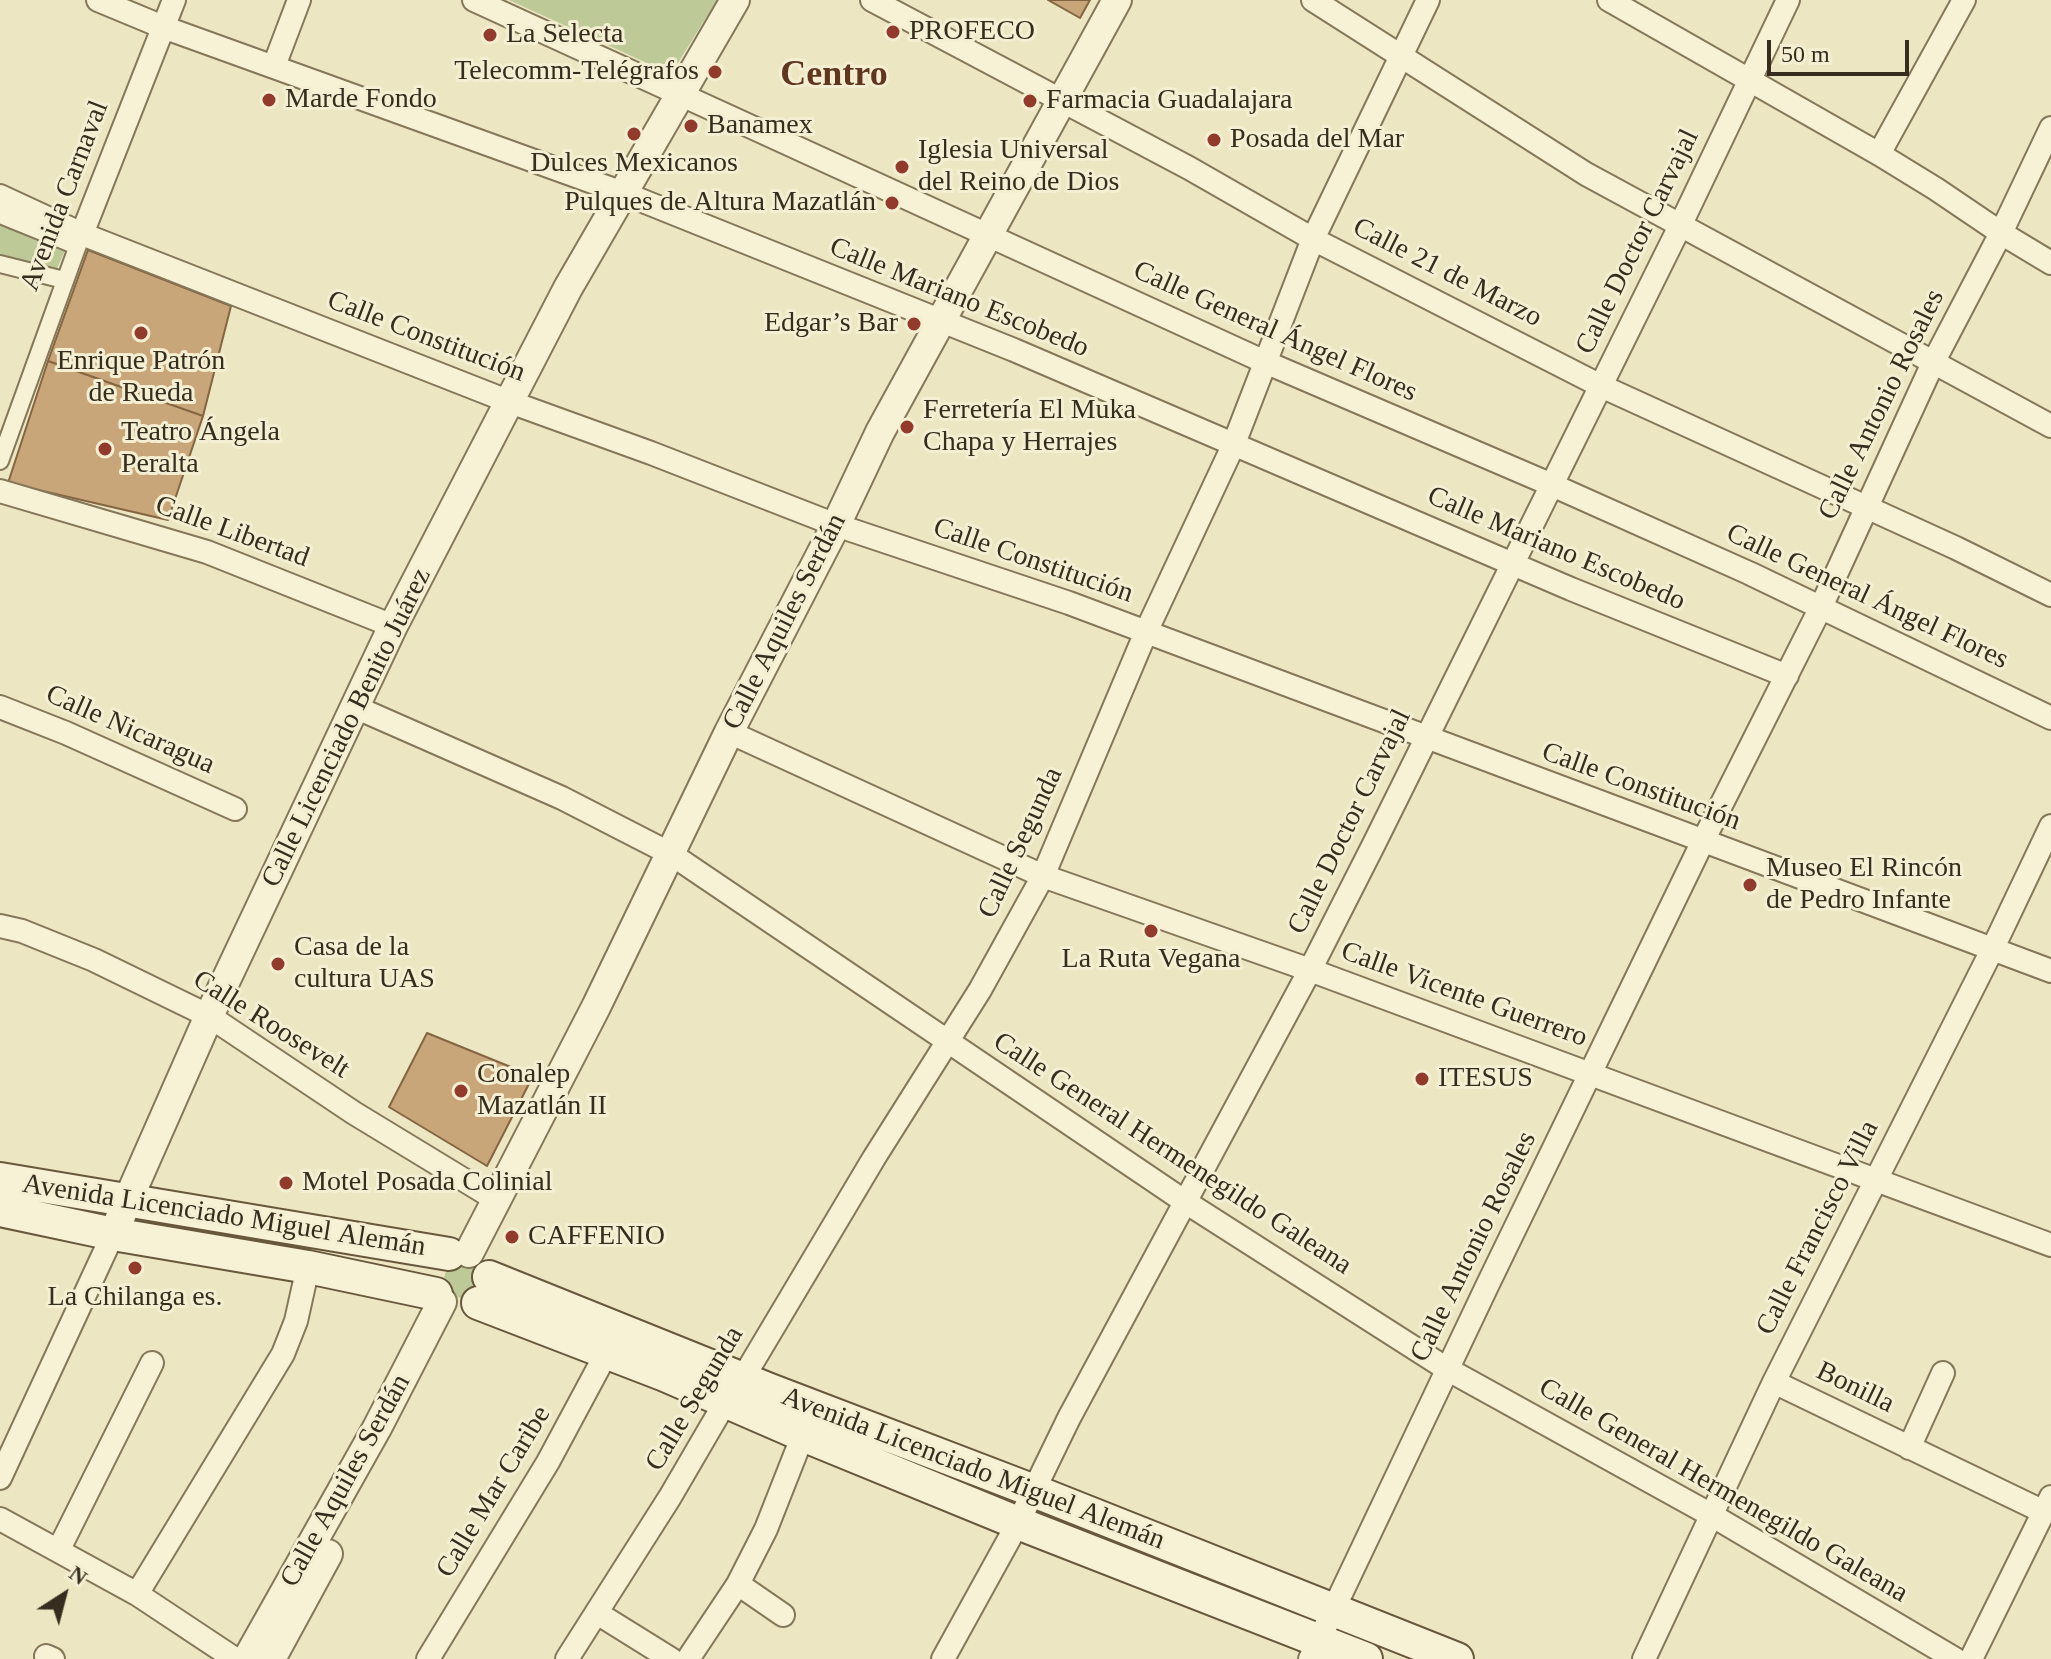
<!DOCTYPE html>
<meta charset="utf-8">
<style>
body{margin:0}
#map{position:relative;width:2051px;height:1659px;overflow:hidden;background:#ece6c2;font-family:"Times New Roman",serif}
canvas{display:block}
.north{position:absolute;left:24px;top:1555px;width:80px;height:80px;-webkit-text-stroke:6px #f4efd2;paint-order:stroke;rotate:36deg;font-size:22px;font-weight:700;line-height:32px;text-align:center;color:#362d1e}
.north::after{content:'';display:block;margin:auto;width:28px;height:36px;background:#362d1e;clip-path:polygon(50% 0,100% 100%,50% 72%,0 100%)}
.scale{position:absolute;left:1767px;top:40px;width:142px;height:36px;box-sizing:border-box;border:4px solid #362d1e;border-top:0;padding-left:10px;font-size:24px;line-height:28px;white-space:nowrap;color:#362d1e;-webkit-text-stroke:6px #f4efd2;paint-order:stroke}
</style>
<div id="map">
<canvas width="2051" height="1659"></canvas>
<div class="north">N</div>
<div class="scale">50 m</div>
</div>
<script>
const ctx = document.querySelector('canvas').getContext('2d');
ctx.lineJoin = 'round';
function fill(path, color) { ctx.fillStyle = color; ctx.fill(path, 'evenodd'); }
const toPath = rows => new Path2D(rows.map(r => 'M' + r).join(''));
function stroke(path, color, width, dash) { ctx.strokeStyle = color; ctx.lineWidth = width; ctx.lineCap = dash ? 'butt' : 'round'; ctx.setLineDash(dash || []); ctx.stroke(path); }
function label(font, color, halo, rows, align = 'center') {
  ctx.font = font + ' "Times New Roman",serif'; ctx.lineWidth = 6; ctx.setLineDash([]); ctx.textBaseline = 'middle'; ctx.strokeStyle = halo; ctx.fillStyle = color; for (const [text, x, y, turn = 0] of rows) {
    ctx.save(); ctx.translate(x, y); ctx.rotate((+turn || 0) * Math.PI / 180); ctx.textAlign = isNaN(turn) ? turn : align; if (halo) ctx.strokeText(text, 0, 0); ctx.fillText(text, 0, 0); ctx.restore();
  }
}
fill(toPath([
 [509,0,717,0,671,74],
 [0,202,73,232,52,280,0,270],
 '444 1280a18 18 0 1 1 36 0a18 18 0 1 1-36 0Z'
]), '#bdca97');
const building = toPath([
 [1048,0,1090,0,1080,18,1048,0],
 [88,250,231,306,203,416,48,361,88,250],
 [48,361,203,416,168,520,8,483,48,361],
 [427,1033,533,1076,487,1166,389,1107,427,1033]
]);
fill(building, '#c9a67a');
stroke(building, '#846541', 2);
const pedestrian = toPath([
 [0,215,77,246],
 [0,264,64,280],
 [0,461,82,234]
]);
const minor = toPath([
 [98,0,163,27,623,193,1014,350,1571,589,1787,676],
 [474,0,1265,362,1552,485,1749,573,2051,718],
 [872,0,1189,168,1313,239,1601,386,1956,548,2051,595],
 [1313,0,1586,174,2051,426],
 [1609,0,1879,154,1936,189,2001,233,2051,263],
 [274,66,299,0],
 [1879,154,1964,0],
 [0,196,82,234,510,402,651,453,836,525,1069,603,2051,971],
 [82,234,174,0],
 [0,491,207,552,393,626],
 [0,707,66,733,235,809],
 [355,707,562,798,671,854,1184,1201,1447,1369,1713,1516,1955,1659],
 [729,732,1043,876,1310,970,2051,1245],
 [0,926,22,931,94,960,209,1016,354,1113,497,1200],
 [1774,1382,2044,1512],
 [1909,1448,1943,1373],
 [0,1478,113,1234],
 [0,1519,137,1594,235,1659],
 [59,1549,152,1363],
 [738,1584,783,1615],
 [137,1594,283,1354,296,1321,308,1267],
 [597,1613,671,1659],
 [46,1656,53,1659],
 [428,1659,548,1462,607,1352],
 [567,1659,670,1497,726,1401,743,1378,874,1158,980,990,1043,876,1146,632,1233,446,1313,239,1428,0],
 [688,1659,738,1584,766,1529,803,1435],
 [943,1659,1018,1523,1069,1418,1310,970,1374,844,1680,226,1788,0],
 [1310,1659,1488,1284,1703,841,1821,607,1933,363,2001,233,2051,128],
 [1644,1659,1774,1382,1992,950,2051,826],
 [1971,1659,2051,1497]
]);
const tertiary = toPath([
 [113,1234,209,1016,393,626,568,288,735,0],
 [469,1253,596,1007,729,732,836,525,880,432,1117,0],
 [247,1659,377,1428,442,1302],
 [271,1659,328,1554]
]);
const secondary = toPath([
 [0,1179,449,1254],
 [0,1210,113,1234,308,1267,436,1294],
 [489,1277,770,1390,1034,1491,1457,1659],
 [478,1303,665,1375,803,1435,1018,1523,1366,1659]
]);
stroke(pedestrian, '#85775a', 20);
stroke(minor, '#85775a', 26);
stroke(tertiary, '#85775a', 32);
stroke(secondary, '#67583d', 36);
stroke(pedestrian, '#f7f2d5', 16);
stroke(minor, '#f7f2d5', 22);
stroke(tertiary, '#f7f2d5', 28);
stroke(secondary, '#f7f2d5', 32);
for (const [x, y, r, color] of [
 [893,32,8,"#923a2c"],
 [490,35,8,"#923a2c"],
 [715,72,8,"#923a2c"],
 [269,100,8,"#923a2c"],
 [1030,101,8,"#923a2c"],
 [691,126,8,"#923a2c"],
 [634,134,8,"#923a2c"],
 [1214,140,8,"#923a2c"],
 [902,167,8,"#923a2c"],
 [892,203,8,"#923a2c"],
 [914,324,8,"#923a2c"],
 [141,333,8,"#923a2c"],
 [907,427,8,"#923a2c"],
 [105,449,8,"#923a2c"],
 [1750,885,8,"#923a2c"],
 [1151,931,8,"#923a2c"],
 [278,964,8,"#923a2c"],
 [1422,1079,8,"#923a2c"],
 [461,1091,8,"#923a2c"],
 [286,1183,8,"#923a2c"],
 [512,1237,8,"#923a2c"],
 [135,1268,8,"#923a2c"]
]) { const dot = new Path2D(); dot.arc(x, y, r, 0, 2 * Math.PI); ctx.fillStyle = color; ctx.fill(dot); stroke(dot, '#f4efd2', 3); }
label('28px', '#362d1e', '#f4efd2', [
 ["PROFECO",909,32],
 ["La Selecta",506,35],
 ["Telecomm-Telégrafos",699,72,"right"],
 ["Marde Fondo",285,100],
 ["Farmacia Guadalajara",1046,101],
 ["Banamex",707,126],
 ["Posada del Mar",1230,140],
 ["Iglesia Universal",918,151],
 ["del Reino de Dios",918,183],
 ["Dulces Mexicanos",634,164,"center"],
 ["Pulques de Altura Mazatlán",876,203,"right"],
 ["Edgar’s Bar",898,324,"right"],
 ["Enrique Patrón",141,362,"center"],
 ["de Rueda",141,394,"center"],
 ["Ferretería El Muka",923,411],
 ["Chapa y Herrajes",923,443],
 ["Teatro Ángela",121,433],
 ["Peralta",121,465],
 ["Museo El Rincón",1766,869],
 ["de Pedro Infante",1766,901],
 ["Casa de la",294,948],
 ["cultura UAS",294,980],
 ["La Ruta Vegana",1151,960,"center"],
 ["Conalep",477,1075],
 ["Mazatlán II",477,1107],
 ["ITESUS",1438,1079],
 ["Motel Posada Colinial",302,1183],
 ["CAFFENIO",528,1237],
 ["La Chilanga es.",135,1298,"center"]
], 'left');
label('28px', '#362d1e', '#f4efd2', [
 ["Avenida Carnaval",65,196,-69],
 ["Calle Doctor Carvajal",1638,242,-64],
 ["Calle 21 de Marzo",1447,273,27],
 ["Calle Mariano Escobedo",959,298,22],
 ["Calle General Ángel Flores",1275,332,24],
 ["Calle Constitución",426,337,21],
 ["Calle Antonio Rosales",1882,405,-64],
 ["Calle Libertad",232,532,20],
 ["Calle Mariano Escobedo",1556,549,23],
 ["Calle Constitución",1033,561,19],
 ["Calle General Ángel Flores",1867,597,25],
 ["Calle Aquiles Serdán",785,622,-63],
 ["Calle Licenciado Benito Juárez",347,728,-64],
 ["Calle Nicaragua",130,730,24],
 ["Calle Constitución",1641,787,20],
 ["Calle Doctor Carvajal",1350,822,-64],
 ["Calle Segunda",1021,843,-65],
 ["Calle Vicente Guerrero",1464,995,20],
 ["Calle Roosevelt",271,1025,32],
 ["Calle General Hermenegildo Galeana",1172,1154,33],
 ["Avenida Licenciado Miguel Alemán",224,1216,9],
 ["Calle Francisco Villa",1818,1228,-63],
 ["Calle Antonio Rosales",1474,1247,-64],
 ["Bonilla",1855,1388,26],
 ["Calle Segunda",695,1399,-59],
 ["Avenida Licenciado Miguel Alemán",973,1469,21],
 ["Calle Aquiles Serdán",346,1481,-61],
 ["Calle General Hermenegildo Galeana",1723,1491,30],
 ["Calle Mar Caribe",494,1492,-59]
]);
label('bold 36px', '#61361f', '#f4efd2', [
 ["Centro",834,76]
]);
</script>
